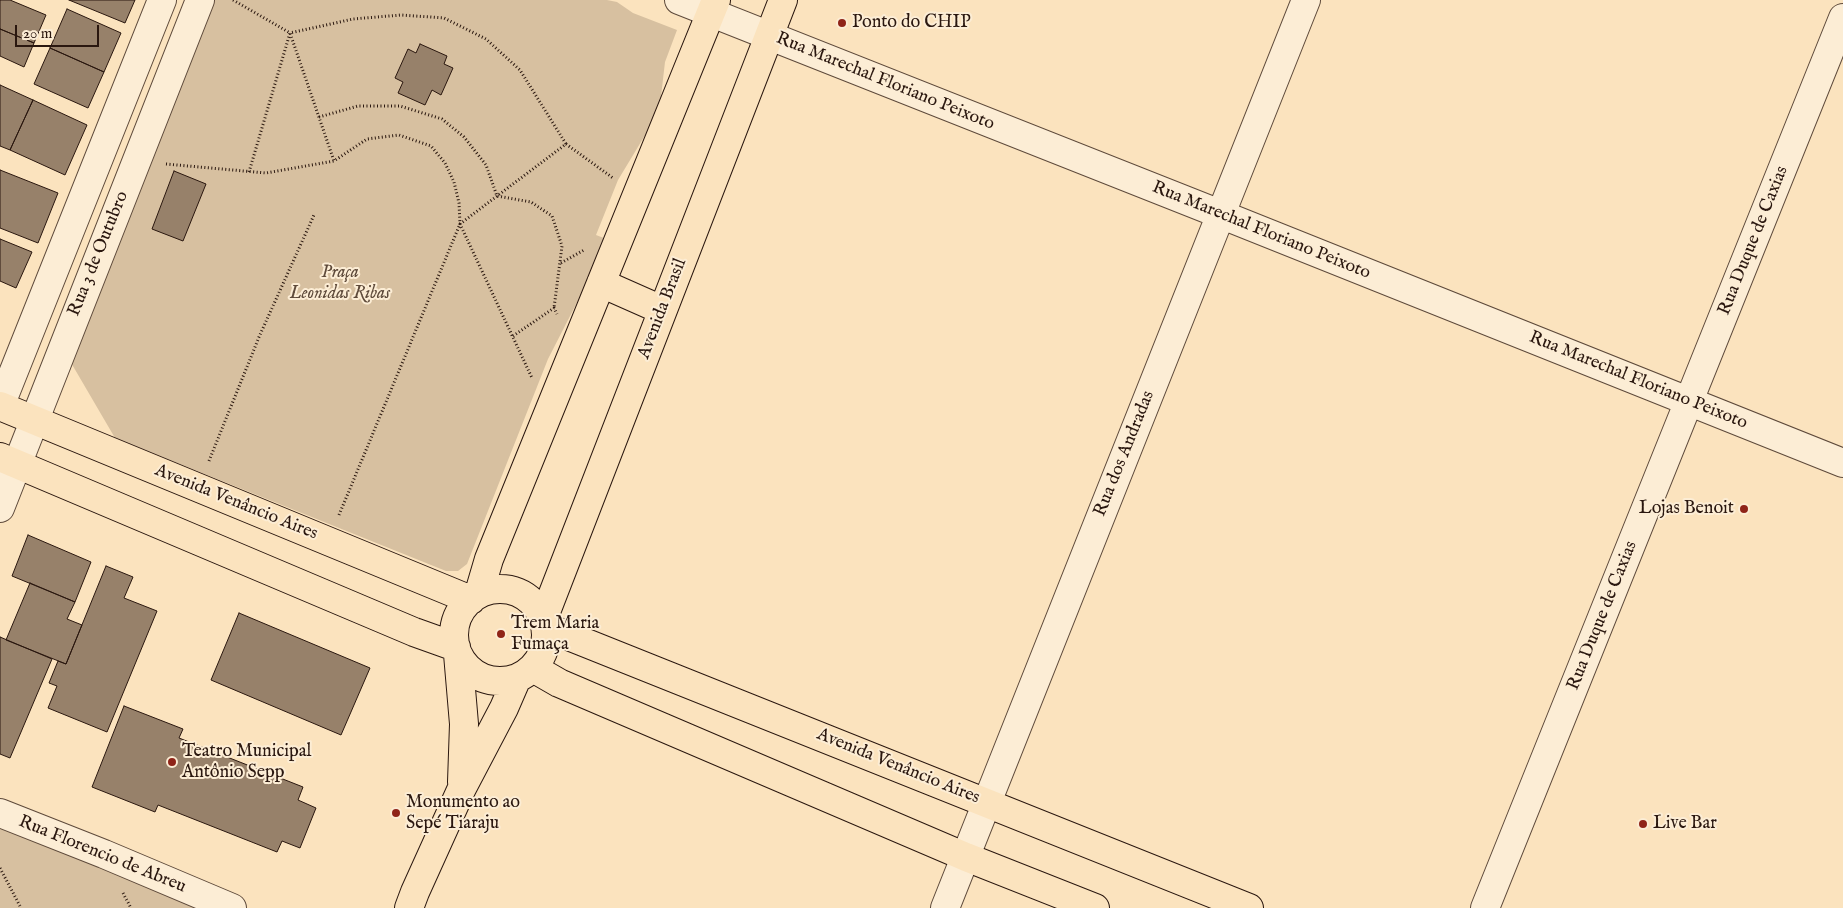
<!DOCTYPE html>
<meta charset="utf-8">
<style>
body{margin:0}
#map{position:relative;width:1843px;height:908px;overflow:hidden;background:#fbe3be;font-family:"IM FELL English",serif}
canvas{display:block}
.scale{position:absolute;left:15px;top:25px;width:84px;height:22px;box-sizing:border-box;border:2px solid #2a170f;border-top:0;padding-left:6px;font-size:15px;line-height:18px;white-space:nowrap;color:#2a170f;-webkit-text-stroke:4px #fcedd5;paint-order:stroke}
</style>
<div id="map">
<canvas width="1843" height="908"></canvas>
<div class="scale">20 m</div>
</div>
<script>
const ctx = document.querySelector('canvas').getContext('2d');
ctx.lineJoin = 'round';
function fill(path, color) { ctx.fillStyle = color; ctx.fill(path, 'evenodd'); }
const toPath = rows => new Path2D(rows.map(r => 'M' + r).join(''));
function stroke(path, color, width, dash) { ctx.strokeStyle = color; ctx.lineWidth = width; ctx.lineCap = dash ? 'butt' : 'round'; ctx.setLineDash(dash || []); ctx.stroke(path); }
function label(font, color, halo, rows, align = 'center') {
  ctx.font = font + ' "IM FELL English",serif'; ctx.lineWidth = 4; ctx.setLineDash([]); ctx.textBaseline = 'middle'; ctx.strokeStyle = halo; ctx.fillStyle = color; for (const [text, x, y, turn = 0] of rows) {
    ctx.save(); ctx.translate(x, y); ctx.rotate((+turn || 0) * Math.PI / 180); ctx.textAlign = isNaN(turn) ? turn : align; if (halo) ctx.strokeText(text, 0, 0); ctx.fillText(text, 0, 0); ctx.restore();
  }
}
fill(toPath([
 [212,0,607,0,617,2,633,13,677,30,665,62,660,105,650,127,618,180,596,235,609,240,548,359,467,564,458,571,446,571,115,438,70,361,190,65,194,39],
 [0,822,204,908,0,908]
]), '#d7c0a0');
const building = toPath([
 [0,0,10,0,46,15,34,43,0,29,0,0],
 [69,0,135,0,125,23,69,0],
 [67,9,121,33,104,72,50,48,67,9],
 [0,29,34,43,24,67,0,56,0,29],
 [420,44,447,56,444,64,453,68,441,95,432,90,425,105,398,93,403,82,395,78,408,49,416,53,420,44],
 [50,48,104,72,88,108,34,84,50,48],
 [0,85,33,100,10,150,0,146,0,85],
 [33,100,87,125,65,175,10,150,33,100],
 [0,170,58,193,38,243,0,228,0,170],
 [174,171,206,184,183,241,152,229,174,171],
 [0,239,32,252,16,288,0,281,0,239],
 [28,535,91,562,75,602,12,576,28,535],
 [106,566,133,577,124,598,157,611,107,732,48,708,57,686,49,683,58,661,66,664,106,566],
 [30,583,75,602,67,619,82,625,66,664,6,640,30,583],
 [239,613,370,668,341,735,211,680,239,613],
 [0,637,52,659,10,758,0,754,0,637],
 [124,706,183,729,179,738,303,787,298,800,316,808,300,848,282,841,277,852,158,805,155,812,92,787,124,706]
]);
fill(building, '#97816a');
stroke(building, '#2a170f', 1);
const minor = toPath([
 [679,0,1220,214,1843,463],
 [0,406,162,0],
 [0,508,200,0],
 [0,813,104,854,232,908],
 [945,908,1306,0],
 [1485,908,1843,18]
]);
const major = toPath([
 [601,283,662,310],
 [0,406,471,600],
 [0,457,414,632,456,647],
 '454 635a46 46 0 1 1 92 0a46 46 0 1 1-92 0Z',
 [479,593,489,559,716,0],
 [544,617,783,0],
 [546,627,1249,908],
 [458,654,464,724,462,782],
 [533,668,559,683,966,857,1095,908],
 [409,908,415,892,462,788,504,708,517,678]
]);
stroke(minor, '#5e4a3b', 30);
stroke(major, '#2a170f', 30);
stroke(toPath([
 [233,0,290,33,334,161],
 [319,117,358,106,400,106,442,119,464,137,486,165,497,196,531,202,552,216,562,246,554,308],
 [166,164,266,173,334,161,367,139,399,135,431,146,445,163,454,182,459,203,460,224,532,378],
 [249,172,290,33,353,19,401,15,444,18,486,39,520,70,566,144],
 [561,263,584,250],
 [513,336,554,308,557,314],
 [209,461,259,337,314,215],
 [339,515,460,224,566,144,613,178],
 [0,868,21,908],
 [123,893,131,908]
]), '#2a170f', 3, [1, 2.5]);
stroke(minor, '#fcedd5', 28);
stroke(major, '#fbe3be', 28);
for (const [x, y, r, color] of [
 [842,23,5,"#8f2418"],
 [1744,509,5,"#8f2418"],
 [501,634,5,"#8f2418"],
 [172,762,5,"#8f2418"],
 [396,813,5,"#8f2418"],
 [1643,824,5,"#8f2418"]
]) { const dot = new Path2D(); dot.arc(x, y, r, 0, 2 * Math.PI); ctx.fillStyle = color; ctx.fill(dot); stroke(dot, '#fcedd5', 2); }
label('18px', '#2a170f', '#fcedd5', [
 ["Ponto do CHIP",852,23],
 ["Lojas Benoit",1734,509,"right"],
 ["Trem Maria",511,624],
 ["Fumaça",511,645],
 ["Teatro Municipal",182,752],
 ["Antônio Sepp",182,773],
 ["Monumento ao",406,803],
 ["Sepé Tiaraju",406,824],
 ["Live Bar",1653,824]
], 'left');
label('18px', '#2a170f', '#fcedd5', [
 ["Rua Marechal Floriano Peixoto",885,82,22],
 ["Rua Marechal Floriano Peixoto",1261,231,22],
 ["Rua Duque de Caxias",1754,241,-68],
 ["Rua 3 de Outubro",99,254,-68],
 ["Avenida Brasil",663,309,-69],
 ["Rua Marechal Floriano Peixoto",1638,381,22],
 ["Rua dos Andradas",1125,454,-68],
 ["Avenida Venâncio Aires",236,503,22],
 ["Rua Duque de Caxias",1603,616,-68],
 ["Avenida Venâncio Aires",898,767,22],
 ["Rua Florencio de Abreu",102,855,22]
]);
label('italic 18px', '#5e4a3a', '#fcedd5', [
 ["Praça",340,273],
 ["Leonidas Ribas",340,294]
]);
</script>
